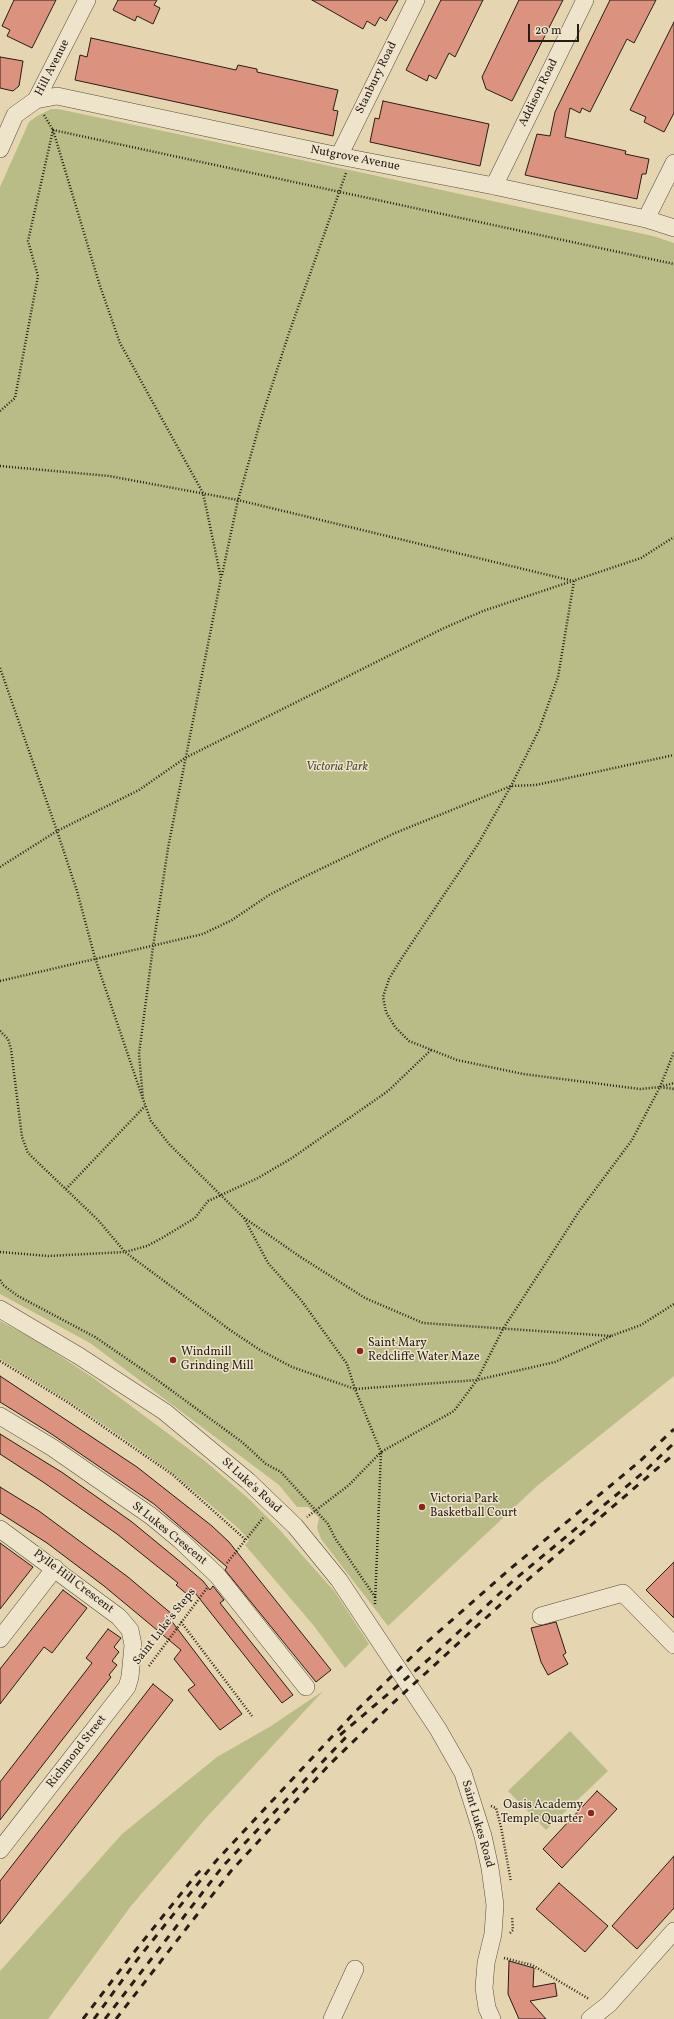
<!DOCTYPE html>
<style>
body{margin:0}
#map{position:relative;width:674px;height:2019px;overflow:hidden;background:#e5d6b1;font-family:Vollkorn,serif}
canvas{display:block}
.scale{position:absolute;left:528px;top:24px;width:51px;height:18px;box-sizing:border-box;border:2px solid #281c16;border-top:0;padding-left:5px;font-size:12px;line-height:14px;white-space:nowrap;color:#281c16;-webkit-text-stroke:3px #eee4cc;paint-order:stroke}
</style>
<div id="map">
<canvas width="674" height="2019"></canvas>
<div class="scale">20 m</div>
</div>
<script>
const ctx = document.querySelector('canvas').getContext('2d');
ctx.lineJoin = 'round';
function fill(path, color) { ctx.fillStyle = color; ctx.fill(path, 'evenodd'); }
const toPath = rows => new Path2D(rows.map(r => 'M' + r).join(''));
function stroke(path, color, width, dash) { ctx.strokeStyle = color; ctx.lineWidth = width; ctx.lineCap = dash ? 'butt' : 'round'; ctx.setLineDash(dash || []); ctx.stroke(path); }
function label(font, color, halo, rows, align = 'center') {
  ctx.font = font + ' Vollkorn,serif'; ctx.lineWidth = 3; ctx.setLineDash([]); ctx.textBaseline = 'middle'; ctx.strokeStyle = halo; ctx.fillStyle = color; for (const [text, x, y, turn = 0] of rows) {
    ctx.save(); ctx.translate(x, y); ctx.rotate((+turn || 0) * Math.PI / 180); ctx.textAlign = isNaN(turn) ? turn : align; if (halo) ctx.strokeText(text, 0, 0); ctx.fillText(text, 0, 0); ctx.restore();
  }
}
fill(toPath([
 [51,109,58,109,359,172,653,236,674,243,674,1376,537,1486,388,1626,321,1539,317,1528,319,1518,308,1507,297,1507,279,1485,90,1343,0,1294,0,187,29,122,37,116],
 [0,1321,34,1339,92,1377,205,1461,249,1499,278,1528,335,1592,369,1644,345,1668,314,1626,245,1545,249,1540,238,1528,176,1476,136,1447,75,1405,0,1359],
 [323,1691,206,1818,131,1906,48,2019,0,2019,0,1971,122,1834,217,1757,271,1726],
 [570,1731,608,1771,546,1830,508,1791]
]), '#babc88');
const building = toPath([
 [14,0,56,0,32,48,7,36,10,30,2,26,14,0],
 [118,0,157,0,154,5,160,8,153,24,137,16,135,21,113,10,118,0],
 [312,0,398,0,386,21,380,17,375,26,367,21,363,29,312,0],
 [441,0,483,0,455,57,449,53,436,79,429,75,427,81,406,70,441,0],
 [519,0,563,0,512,101,486,89,482,77,519,0],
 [610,0,656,0,634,43,627,39,590,112,582,108,580,113,570,108,565,137,626,151,625,154,649,159,646,174,642,174,637,199,525,175,537,134,550,136,555,112,610,0],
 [674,22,674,113,664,132,644,122,646,117,630,110,674,22],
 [91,38,236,70,238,65,257,69,257,72,338,90,333,110,338,111,333,136,75,80,80,55,87,57,91,38],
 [0,57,23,61,19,86,13,91,0,88,0,57],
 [383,101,489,124,480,166,370,142,375,118,379,119,383,101],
 [0,1376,137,1467,212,1526,229,1542,331,1670,316,1682,225,1570,227,1567,154,1504,50,1433,0,1402,0,1376],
 [0,1434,63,1473,132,1522,177,1559,203,1581,210,1590,213,1586,224,1600,220,1603,293,1695,282,1703,192,1589,188,1595,176,1585,178,1583,117,1534,43,1482,0,1454,0,1434],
 [0,1487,39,1511,128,1577,173,1615,170,1619,242,1714,220,1730,188,1690,195,1685,174,1659,181,1650,104,1586,47,1543,0,1513,0,1487],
 [0,1543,33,1567,0,1609,0,1543],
 [674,1562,674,1618,646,1590,674,1562],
 [63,1590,87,1608,52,1653,44,1647,0,1704,0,1669,63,1590],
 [556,1622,566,1653,563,1655,568,1664,548,1675,541,1662,531,1628,556,1622],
 [108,1629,121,1638,114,1647,119,1652,112,1661,117,1665,109,1675,111,1677,0,1820,0,1782,92,1663,86,1658,108,1629],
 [153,1684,173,1700,0,1924,0,1881,153,1684],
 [597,1791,617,1809,562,1868,543,1849,597,1791],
 [674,1856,674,1908,637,1949,612,1926,674,1856],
 [559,1883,608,1926,585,1952,536,1909,559,1883],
 [509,1961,534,1968,533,1987,555,1983,557,1996,530,2001,546,2019,519,2019,508,1994,509,1961]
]);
fill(building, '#db9380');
stroke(building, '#281c16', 1);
const minor = toPath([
 [36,100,57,96,339,156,494,186,646,219,674,228],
 [0,149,15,115,36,100,87,0],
 [339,156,416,0],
 [494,186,585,0],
 [646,219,674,163],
 [0,1309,79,1356,165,1412,248,1481,274,1506,295,1526,339,1580,438,1729,463,1773,483,1836,490,1868,495,1905,493,1934,486,1963,484,1988,487,2008,492,2019],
 [0,1416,53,1448,151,1516,180,1540,217,1575,306,1687],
 [0,1529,119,1617,130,1630,133,1645,130,1677,127,1687,0,1850],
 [541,1616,623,1593,674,1645],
 [0,1639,55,1568],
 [332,2019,355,1969],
 [590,2019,609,2004,674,1931]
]);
stroke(minor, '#574a3d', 18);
stroke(toPath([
 [44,115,53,130,100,286,120,343,203,493,221,578,168,848,153,947,139,1054,143,1099],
 [0,411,15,398,38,276,28,241,53,130,674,264],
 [0,466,109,476,238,500,573,581],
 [222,575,238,500,262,416,289,333,346,173],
 [574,581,558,677,539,730,511,786,478,844,401,959,389,979,383,997,386,1012,395,1027,409,1041,457,1060,523,1074,640,1089,660,1087,674,1089],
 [0,668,57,831,77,891,95,958,143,1099,151,1121,169,1144,243,1217,299,1256,365,1298,423,1323,611,1336],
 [0,867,57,831,139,790,185,758,442,629,483,611,641,558,674,537],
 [0,981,203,934,232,920,269,895,304,877,395,833,511,786,536,785,674,755],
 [0,1031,8,1039,11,1049,22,1137,28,1153,98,1220,125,1252,147,1246,162,1238,195,1218,208,1201,258,1178,292,1158,388,1091,431,1050],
 [660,1087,674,1052],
 [66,1189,145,1106],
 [244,1218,268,1263,301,1300,347,1364,355,1389,381,1452,349,1485,307,1517],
 [0,1252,48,1256,125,1252,230,1330,260,1350,292,1367,355,1389,477,1380,555,1362,611,1336,641,1325,674,1304],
 [0,1280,3,1285,18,1296,95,1337,149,1374,242,1442,266,1464,281,1472,328,1524,335,1538,375,1597],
 [0,1361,69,1403,173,1475,246,1540],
 [227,1563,263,1518],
 [375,1604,381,1452,454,1411,477,1380,503,1329,580,1210,632,1140,660,1087,674,1083],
 [181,1622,252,1716],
 [149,1666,207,1588],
 [491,1806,496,1808,501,1827,511,1882],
 [510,1933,513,1930,512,1917],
 [504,1958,532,1965,589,1999]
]), '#281c16', 2.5, [1, 2]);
stroke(minor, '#eee4cc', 17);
stroke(toPath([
 [340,1735,436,1653,514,1580,645,1471,674,1443],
 [83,2019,131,1956,196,1875,205,1866],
 [94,2019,137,1960,216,1861,356,1711,427,1642,510,1569,639,1462,674,1429],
 [105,2019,223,1866,349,1734],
 [116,2019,231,1871,330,1764,392,1704,524,1583,674,1454]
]), '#281c16', 3, [7, 7]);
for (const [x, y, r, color] of [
 [360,1351,4,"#8f2418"],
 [173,1360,4,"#8f2418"],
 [422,1507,4,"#8f2418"],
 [591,1813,4,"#8f2418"]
]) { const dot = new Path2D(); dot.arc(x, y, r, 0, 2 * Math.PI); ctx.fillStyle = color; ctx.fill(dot); stroke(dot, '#eee4cc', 1.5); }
label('12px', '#281c16', '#eee4cc', [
 ["Hill Avenue",53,68,-63],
 ["Stanbury Road",377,78,-64],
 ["Addison Road",539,93,-64],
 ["Nutgrove Avenue",355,159,11],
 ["St Luke's Road",251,1486,42],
 ["St Lukes Crescent",169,1534,39],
 ["Pylle Hill Crescent",73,1582,37],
 ["Saint Luke's Steps",165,1627,-52],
 ["Richmond Street",77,1752,-52],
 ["Saint Lukes Road",477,1824,74]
]);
label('italic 12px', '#544c38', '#eee4cc', [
 ["Victoria Park",337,768]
]);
label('12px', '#281c16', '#eee4cc', [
 ["Saint Mary",368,1344],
 ["Redcliffe Water Maze",368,1358],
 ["Windmill",181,1353],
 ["Grinding Mill",181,1367],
 ["Victoria Park",430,1500],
 ["Basketball Court",430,1514],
 ["Oasis Academy",583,1806,"right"],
 ["Temple Quarter",583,1820,"right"]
], 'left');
</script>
